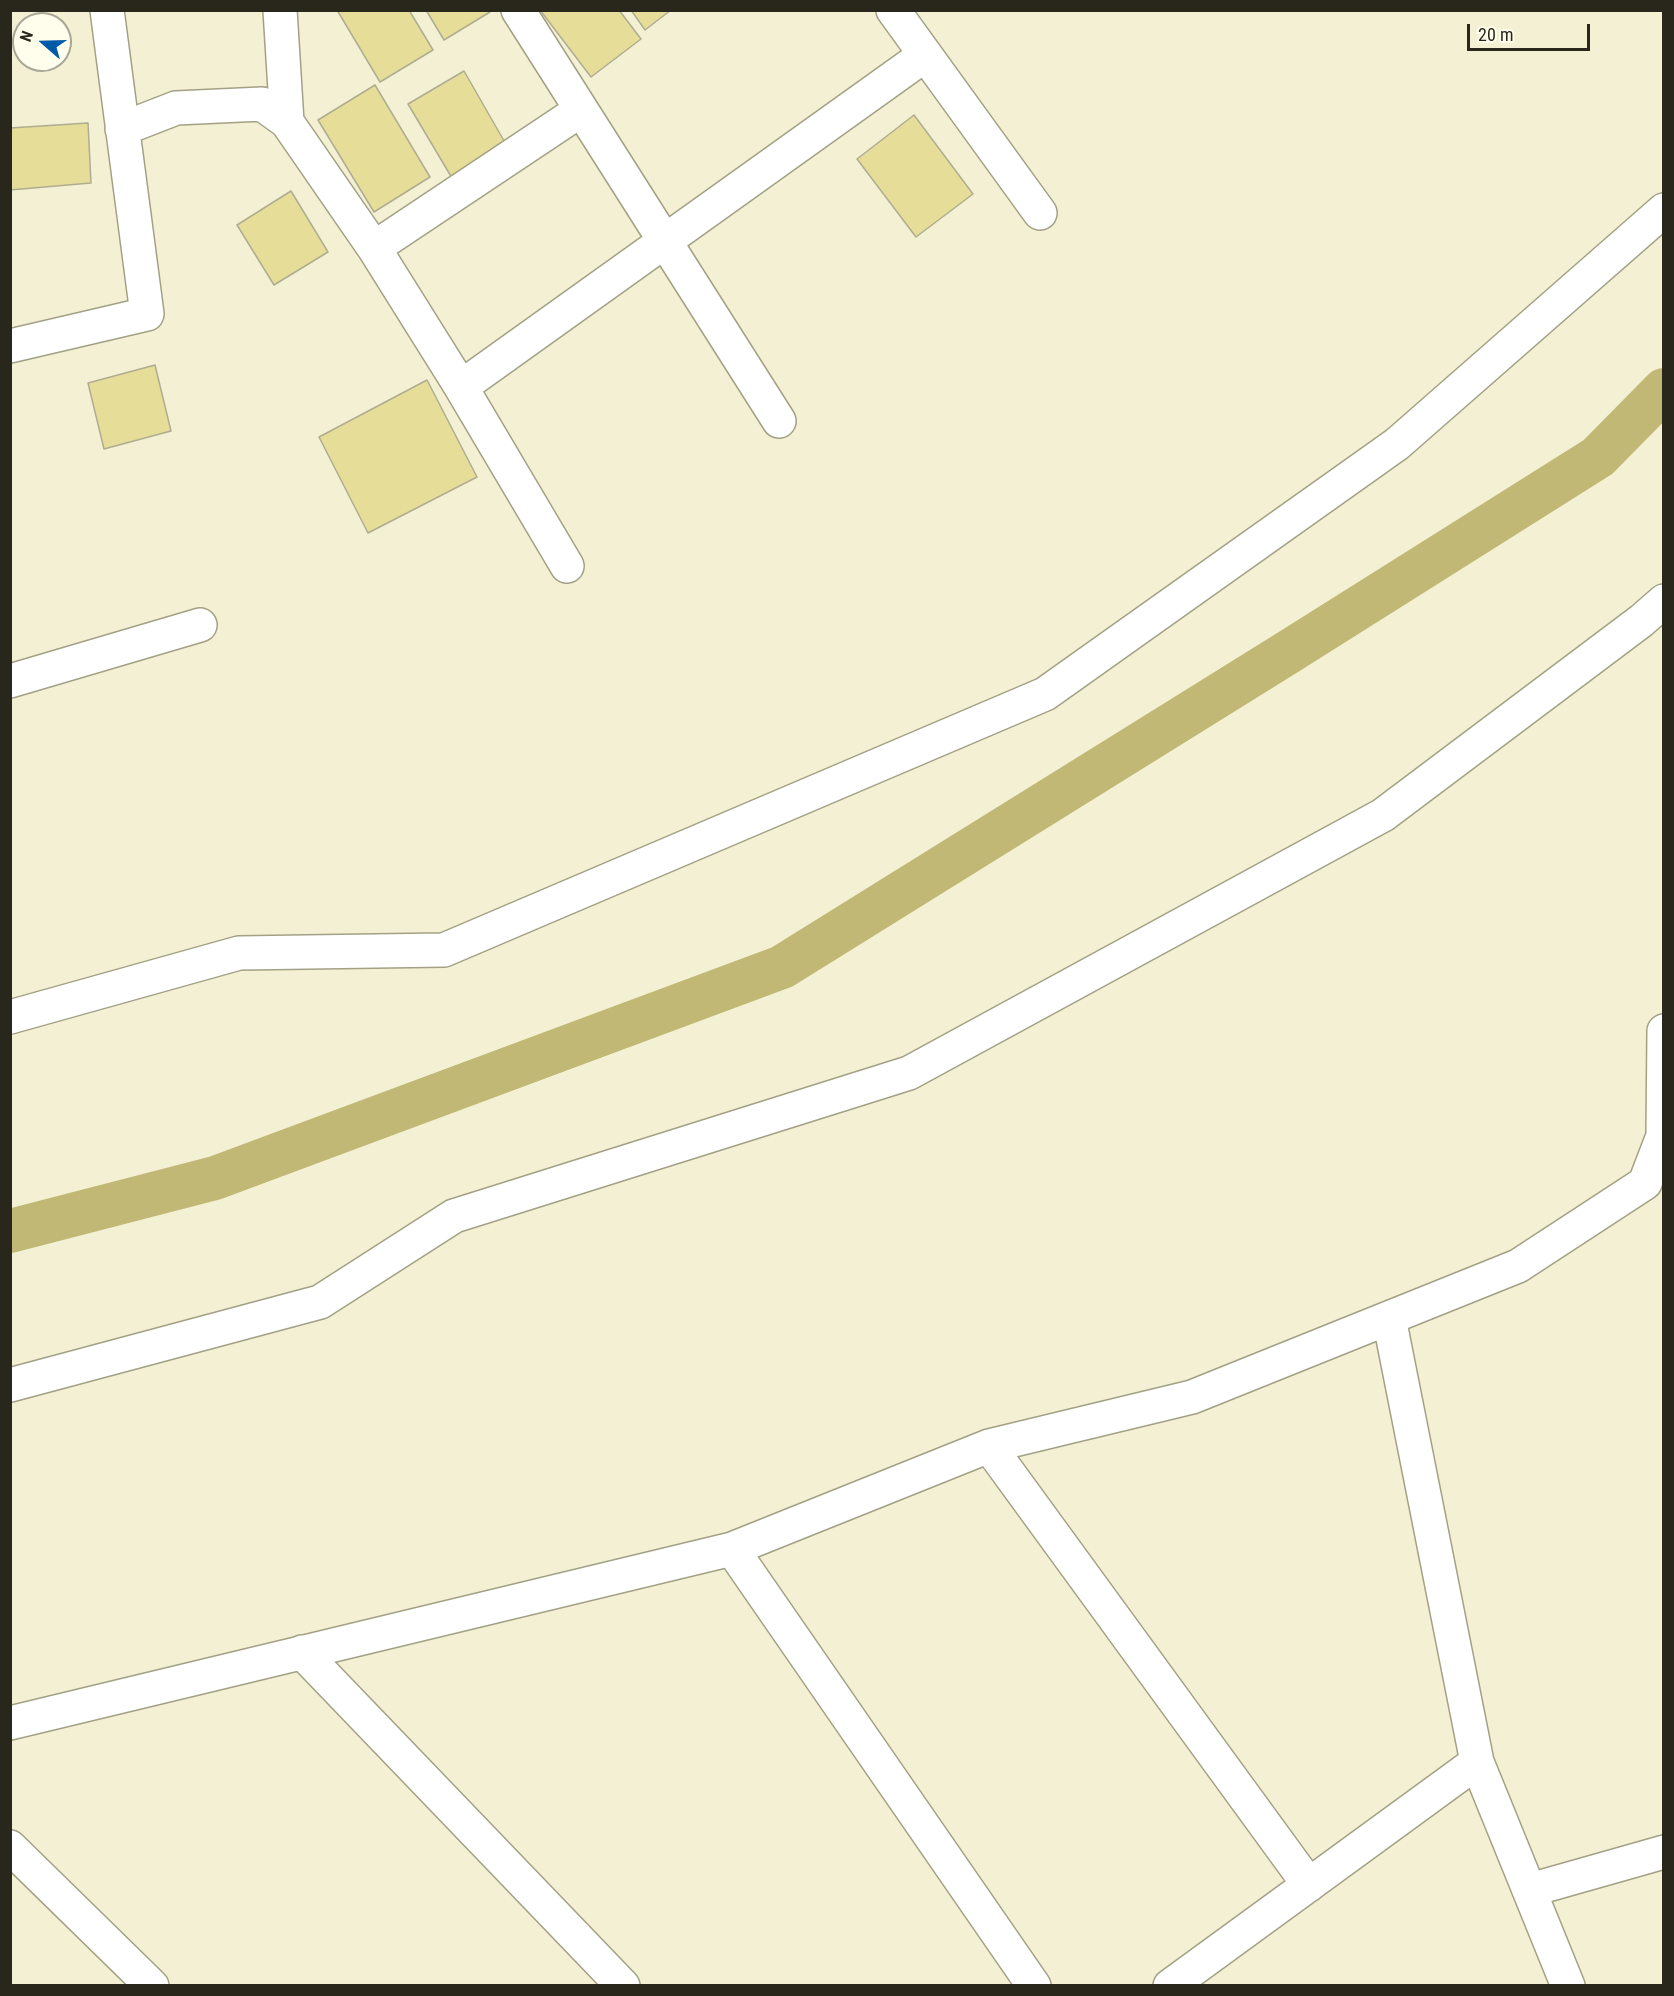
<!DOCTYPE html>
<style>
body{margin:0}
#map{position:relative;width:1674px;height:1996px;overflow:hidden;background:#f3f0d3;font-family:"Roboto Condensed",sans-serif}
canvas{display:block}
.frame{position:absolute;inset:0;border:12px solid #29271c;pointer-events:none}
.north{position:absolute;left:12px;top:12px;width:60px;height:60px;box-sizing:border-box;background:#fffdeb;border:2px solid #a9a798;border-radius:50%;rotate:290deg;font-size:16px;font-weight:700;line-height:24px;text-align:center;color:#29271c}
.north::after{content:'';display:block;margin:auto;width:21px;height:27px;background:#005aa8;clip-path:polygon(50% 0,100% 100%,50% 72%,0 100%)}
.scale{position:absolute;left:1467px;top:24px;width:123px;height:27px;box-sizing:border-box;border:3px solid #29271c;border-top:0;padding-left:8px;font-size:18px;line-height:21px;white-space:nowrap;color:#29271c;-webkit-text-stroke:4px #fffdeb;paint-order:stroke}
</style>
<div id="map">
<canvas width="1674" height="1996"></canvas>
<div class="frame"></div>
<div class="north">N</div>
<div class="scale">20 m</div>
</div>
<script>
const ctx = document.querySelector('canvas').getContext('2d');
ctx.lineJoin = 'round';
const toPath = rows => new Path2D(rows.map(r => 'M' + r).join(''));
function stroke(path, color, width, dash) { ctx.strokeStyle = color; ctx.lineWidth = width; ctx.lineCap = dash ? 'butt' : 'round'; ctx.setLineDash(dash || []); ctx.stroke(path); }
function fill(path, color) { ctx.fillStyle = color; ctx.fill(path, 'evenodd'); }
stroke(toPath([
 [10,1231,215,1178,782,967,1290,651,1598,457,1664,390]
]), '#c0b874', 44);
const building = toPath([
 [337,10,409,10,433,50,380,82,337,10],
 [426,10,489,10,490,12,444,40,426,10],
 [540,10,619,10,641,39,591,77,540,10],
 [631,10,671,10,645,30,631,10],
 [464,71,507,146,452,178,408,104,464,71],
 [375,85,430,177,374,212,318,120,375,85],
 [914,115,973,194,916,237,857,159,914,115],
 [88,123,91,183,10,190,10,128,88,123],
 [291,191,328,252,274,285,237,225,291,191],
 [155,365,171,431,104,449,88,383,155,365],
 [427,380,477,477,368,533,319,437,427,380]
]);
fill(building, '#e5dd98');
stroke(building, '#afad91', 1.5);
const minor = toPath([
 [280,10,287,122],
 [518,10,779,421],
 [893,10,1040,213],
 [122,129,176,108,262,104,287,122,374,248,461,387,567,566],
 [374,248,581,110],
 [10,346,147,314,107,10],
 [461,387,925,55],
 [10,681,200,625],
 [10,1017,239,953,444,950,1045,694,1397,444,1664,210],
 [1389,1318,1477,1762,1568,1986],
 [10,1385,320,1302,454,1216,909,1073,1383,815,1641,621,1664,601],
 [989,1446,1309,1885],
 [732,1549,1034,1986],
 [302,1652,623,1986],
 [10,1723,732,1549,989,1446,1192,1397,1518,1266,1645,1183,1663,1136,1664,1031],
 [10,1847,152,1986],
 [1530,1890,1664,1852],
 [1170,1986,1477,1762]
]);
stroke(minor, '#a3a185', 36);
stroke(minor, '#fff', 33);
</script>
